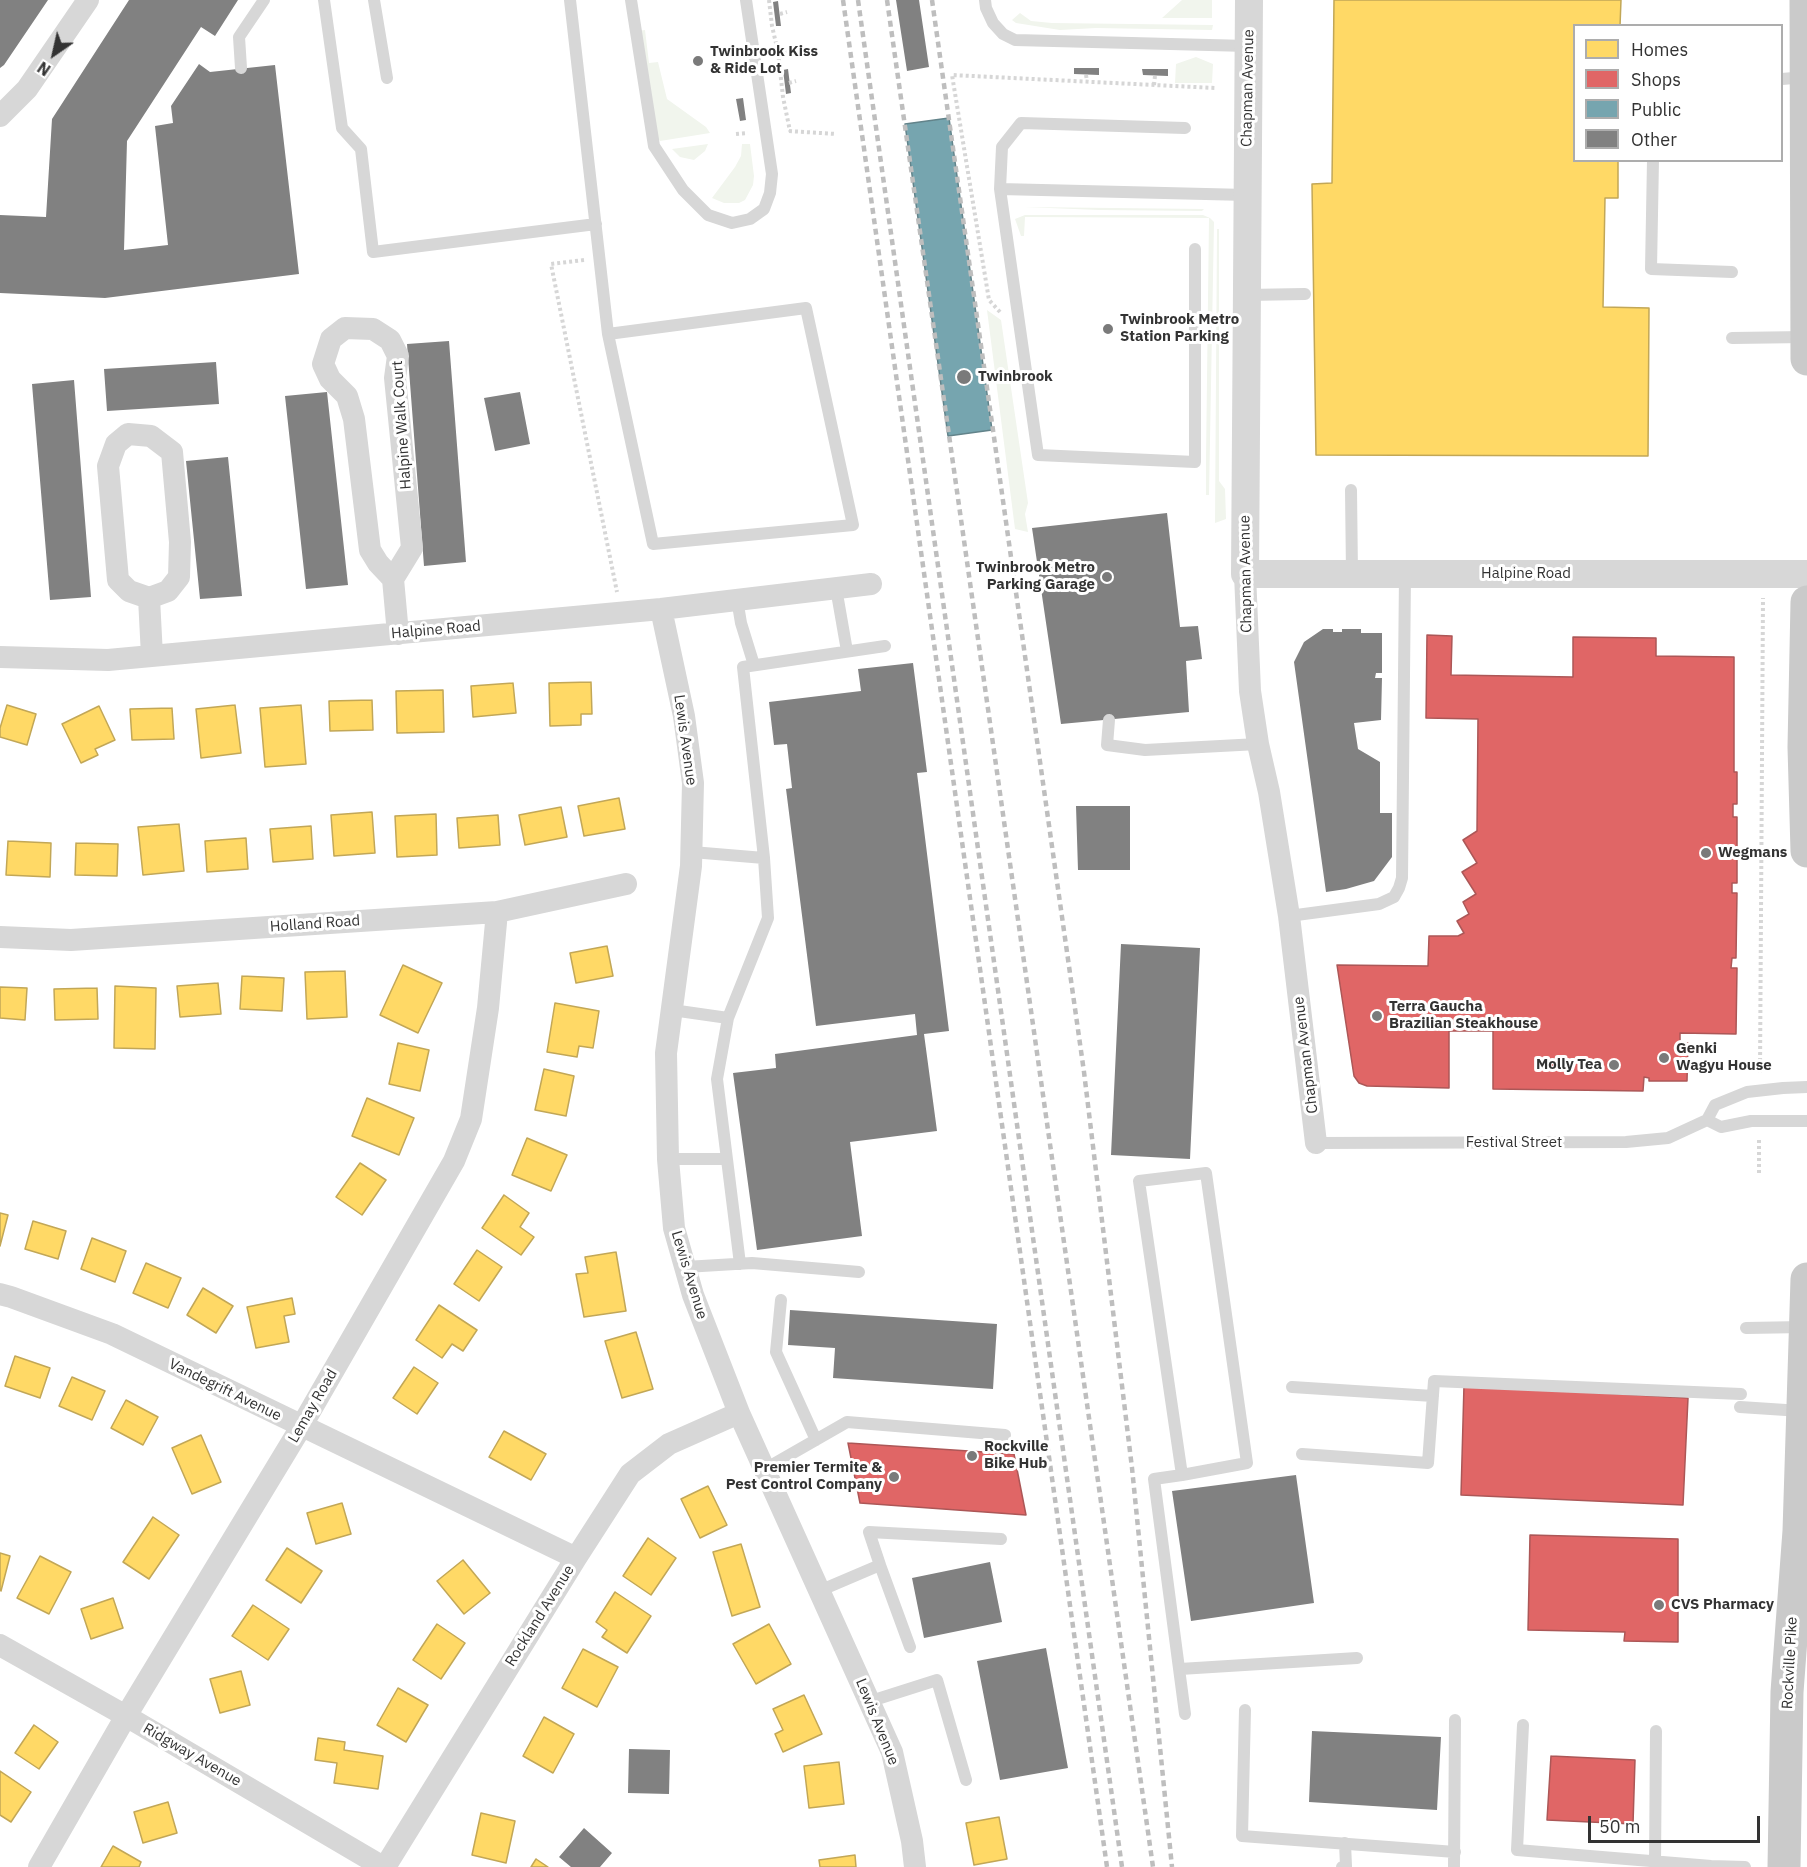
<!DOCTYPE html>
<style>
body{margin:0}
#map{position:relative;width:1807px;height:1867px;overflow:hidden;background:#fff;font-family:"IBM Plex Sans",sans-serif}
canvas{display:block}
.legend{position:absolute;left:1573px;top:24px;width:210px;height:138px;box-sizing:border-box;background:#fff;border:2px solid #adadad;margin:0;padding:8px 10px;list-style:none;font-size:18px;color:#333}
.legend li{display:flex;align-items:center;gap:12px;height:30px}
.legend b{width:30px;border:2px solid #adadad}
.north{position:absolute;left:24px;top:24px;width:60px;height:60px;-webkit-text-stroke:4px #fff;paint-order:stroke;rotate:214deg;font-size:16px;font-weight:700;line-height:24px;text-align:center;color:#333}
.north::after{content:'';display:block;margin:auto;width:21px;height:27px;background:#333;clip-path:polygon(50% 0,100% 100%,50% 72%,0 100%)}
.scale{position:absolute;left:1588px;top:1816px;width:172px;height:27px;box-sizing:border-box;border:3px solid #333;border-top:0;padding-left:8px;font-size:18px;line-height:21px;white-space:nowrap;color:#333;-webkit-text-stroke:4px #fff;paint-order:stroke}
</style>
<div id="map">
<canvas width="1807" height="1867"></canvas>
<ul class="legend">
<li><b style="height:16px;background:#ffd966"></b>Homes</li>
<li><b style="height:16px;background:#e06666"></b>Shops</li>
<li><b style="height:16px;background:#76a5af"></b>Public</li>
<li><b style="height:16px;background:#818181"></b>Other</li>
</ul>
<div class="north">N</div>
<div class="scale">50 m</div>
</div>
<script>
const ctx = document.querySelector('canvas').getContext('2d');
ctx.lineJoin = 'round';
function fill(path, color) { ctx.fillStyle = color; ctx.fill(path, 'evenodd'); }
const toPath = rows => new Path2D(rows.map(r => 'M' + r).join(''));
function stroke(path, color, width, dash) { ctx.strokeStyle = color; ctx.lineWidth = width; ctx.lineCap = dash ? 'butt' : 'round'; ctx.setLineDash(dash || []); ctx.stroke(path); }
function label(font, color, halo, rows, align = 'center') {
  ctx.font = font + ' "IBM Plex Sans",sans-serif'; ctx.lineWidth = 6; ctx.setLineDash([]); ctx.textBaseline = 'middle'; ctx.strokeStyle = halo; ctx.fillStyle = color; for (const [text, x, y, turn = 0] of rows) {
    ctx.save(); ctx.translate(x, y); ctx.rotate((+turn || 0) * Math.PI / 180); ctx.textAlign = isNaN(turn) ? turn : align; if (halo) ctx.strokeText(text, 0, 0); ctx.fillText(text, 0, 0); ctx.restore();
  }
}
fill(toPath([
 [1182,0,1212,0,1212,18,1162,18],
 [1020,13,1031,21,1052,23,1213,25,1212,30,1096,28,1060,30,1016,23,1012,20],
 [645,30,649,63,658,62,667,99,706,127,710,133,660,141,657,137,638,31],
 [1196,57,1213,64,1212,83,1175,83,1176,64],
 [708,144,705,151,694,160,680,157,672,149],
 [742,144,750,144,754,176,753,185,745,200,739,203,724,203,712,198,735,167,741,156],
 [1024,207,1204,209,1202,211,1099,210],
 [1025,215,1203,215,1210,218,1214,222,1209,495,1206,495,1206,459,1209,218,1025,217,1024,236,1021,236,1015,219],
 [1217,229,1219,229,1219,481,1225,489,1226,519,1215,523],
 [987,310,1001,320,1028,503,1025,514,1028,532,1015,529]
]), '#f1f5ed');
const homes = toPath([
 [1334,0,1621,0,1620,26,1574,26,1574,160,1618,160,1618,198,1605,198,1603,307,1649,308,1648,456,1316,455,1312,184,1332,183,1334,0],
 [591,682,592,714,581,714,581,725,550,726,549,683,591,682],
 [513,683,516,713,473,717,471,686,513,683],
 [443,690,444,732,397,733,396,691,443,690],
 [372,700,373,730,330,731,329,701,372,700],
 [7,705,36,714,27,745,0,737,0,728,7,705],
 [235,705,241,753,201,758,196,709,235,705],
 [301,705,306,764,265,767,260,708,301,705],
 [99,706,115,740,95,749,98,755,81,763,62,724,99,706],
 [172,708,174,739,132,740,130,709,172,708],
 [619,798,625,829,584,836,578,806,619,798],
 [561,807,567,837,525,845,519,815,561,807],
 [372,812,375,853,334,856,331,815,372,812],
 [436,814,437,855,397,857,395,816,436,814],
 [498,815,500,845,459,848,457,818,498,815],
 [179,824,184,871,143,875,138,827,179,824],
 [311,826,313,859,273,862,270,829,311,826],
 [246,838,248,869,207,872,205,841,246,838],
 [8,841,51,843,50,877,6,875,8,841],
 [76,843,118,844,117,876,75,875,76,843],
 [607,946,613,976,576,983,570,953,607,946],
 [403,965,442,983,418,1033,380,1015,403,965],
 [345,971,347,1017,307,1019,305,972,345,971],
 [242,976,284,978,282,1011,240,1009,242,976],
 [218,983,221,1014,180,1017,177,986,218,983],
 [115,986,156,988,155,1049,114,1048,115,986],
 [0,987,27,988,25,1020,0,1018,0,987],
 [97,988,98,1019,55,1020,54,989,97,988],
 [555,1003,599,1011,593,1048,579,1046,577,1057,547,1052,555,1003],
 [398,1043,429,1050,420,1091,389,1084,398,1043],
 [544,1069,574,1076,566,1116,535,1110,544,1069],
 [367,1098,414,1118,399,1155,352,1136,367,1098],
 [527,1138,567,1155,551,1191,512,1175,527,1138],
 [360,1163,386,1180,362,1215,336,1197,360,1163],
 [504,1195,529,1213,520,1227,534,1237,521,1255,482,1228,504,1195],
 [0,1213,8,1215,0,1246,0,1213],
 [33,1221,66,1231,58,1259,25,1249,33,1221],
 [92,1238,126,1251,115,1282,81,1269,92,1238],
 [477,1250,502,1267,479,1301,454,1284,477,1250],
 [616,1252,626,1311,584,1317,576,1274,588,1273,585,1257,616,1252],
 [146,1263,181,1278,168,1308,133,1293,146,1263],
 [203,1288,233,1306,216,1333,187,1315,203,1288],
 [292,1298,295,1314,284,1316,289,1342,256,1348,247,1307,292,1298],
 [439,1305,477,1330,463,1351,452,1344,442,1358,416,1340,439,1305],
 [636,1332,653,1389,622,1398,605,1341,636,1332],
 [15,1356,50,1368,40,1398,5,1386,15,1356],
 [414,1367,438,1383,417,1414,393,1398,414,1367],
 [72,1377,105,1391,92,1420,59,1406,72,1377],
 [126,1400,158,1417,143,1445,111,1428,126,1400],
 [504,1431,546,1454,531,1480,489,1457,504,1431],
 [201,1435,221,1482,192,1494,172,1448,201,1435],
 [708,1486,727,1525,700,1538,681,1499,708,1486],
 [342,1503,351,1534,316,1544,307,1513,342,1503],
 [153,1517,179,1535,149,1579,123,1562,153,1517],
 [648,1538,676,1558,651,1595,623,1576,648,1538],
 [741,1544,760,1607,732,1616,713,1552,741,1544],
 [287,1548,322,1571,301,1603,266,1580,287,1548],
 [0,1553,10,1556,1,1591,0,1590,0,1553],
 [40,1556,71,1572,49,1614,17,1598,40,1556],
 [463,1560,490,1593,464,1614,437,1581,463,1560],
 [615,1592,651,1616,627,1653,602,1637,607,1630,596,1622,615,1592],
 [113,1598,123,1628,91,1639,81,1609,113,1598],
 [253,1605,289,1629,268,1660,232,1636,253,1605],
 [437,1624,465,1643,441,1679,413,1660,437,1624],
 [769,1624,791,1664,756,1684,733,1644,769,1624],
 [583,1649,618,1667,597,1707,562,1688,583,1649],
 [241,1671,250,1705,220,1713,210,1679,241,1671],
 [398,1688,428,1705,406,1742,377,1725,398,1688],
 [804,1695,822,1734,783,1752,775,1734,783,1730,773,1709,804,1695],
 [544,1717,574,1734,553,1773,523,1756,544,1717],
 [34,1725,58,1742,39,1769,15,1753,34,1725],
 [318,1738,345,1742,344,1750,383,1756,378,1789,334,1783,337,1763,315,1760,318,1738],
 [839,1762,844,1804,809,1808,804,1766,839,1762],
 [0,1771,31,1792,11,1822,0,1815,0,1771],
 [168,1802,177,1833,143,1843,134,1812,168,1802],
 [481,1813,515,1821,506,1863,472,1855,481,1813],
 [999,1817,1007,1859,974,1865,966,1823,999,1817],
 [113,1846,141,1862,139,1867,101,1867,113,1846],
 [855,1855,856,1867,820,1867,819,1860,855,1855],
 [536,1859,548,1867,531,1867,536,1859]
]);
fill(homes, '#ffd966');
stroke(homes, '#c2a757', 1.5);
const shops = toPath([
 [1427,635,1452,636,1451,675,1573,677,1573,637,1656,638,1656,656,1734,657,1734,772,1737,772,1737,804,1733,804,1733,817,1737,817,1737,883,1732,883,1732,893,1737,893,1736,958,1732,958,1731,968,1737,968,1736,1034,1680,1033,1680,1042,1688,1043,1687,1081,1649,1081,1649,1078,1644,1077,1643,1091,1493,1089,1493,1031,1449,1031,1449,1088,1367,1086,1359,1083,1354,1076,1337,965,1428,966,1429,936,1458,936,1464,933,1457,921,1469,914,1463,902,1476,894,1462,872,1477,863,1463,840,1477,831,1478,719,1426,718,1427,635],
 [1464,1385,1688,1398,1683,1505,1461,1495,1464,1385],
 [848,1443,1014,1454,1026,1515,860,1503,848,1443],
 [1530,1535,1678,1539,1678,1642,1624,1641,1625,1632,1528,1630,1530,1535],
 [1551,1756,1635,1760,1633,1824,1547,1820,1551,1756]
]);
fill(shops, '#e06666');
stroke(shops, '#ac5757', 1.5);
const public = toPath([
 [949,118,992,430,948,436,905,124,949,118]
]);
fill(public, '#76a5af');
stroke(public, '#62838a', 1.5);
fill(toPath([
 [0,0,48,0,4,65,0,68],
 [129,0,238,0,215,36,201,27,127,141,124,250,168,245,155,126,173,123,171,106,199,64,210,72,275,65,299,274,105,298,0,293,0,215,46,217,52,119],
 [896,0,919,0,929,67,907,71],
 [778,1,781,26,776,26,773,2],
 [1074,68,1099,68,1099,75,1074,74],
 [788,69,791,93,786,94,783,70],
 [1142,69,1168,69,1168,76,1143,75],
 [743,98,746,120,740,121,736,99],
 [449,341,466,562,424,566,407,344],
 [216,362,219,404,107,411,104,369],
 [74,380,91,597,50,600,32,384],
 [327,392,348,585,306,589,285,396],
 [520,392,530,444,495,451,484,398],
 [228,457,242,596,200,599,186,461],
 [1167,513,1180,627,1198,626,1202,659,1186,661,1189,712,1061,724,1032,528],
 [1323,629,1333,629,1333,632,1342,632,1342,629,1361,629,1361,633,1382,633,1382,673,1376,673,1375,678,1382,678,1381,720,1354,723,1358,749,1380,762,1380,813,1392,813,1392,857,1374,881,1346,889,1326,892,1294,662,1304,642],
 [913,663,927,772,917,773,949,1031,924,1034,937,1131,850,1142,862,1236,757,1250,733,1073,776,1068,775,1054,917,1035,915,1014,816,1026,786,789,792,788,787,744,774,745,769,702,861,691,858,669],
 [1076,806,1130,806,1130,870,1078,870],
 [1121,944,1200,948,1190,1159,1111,1155],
 [790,1310,997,1324,993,1389,833,1378,835,1348,788,1345],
 [1296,1475,1314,1603,1191,1621,1172,1491],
 [990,1562,1002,1622,924,1638,912,1578],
 [1046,1648,1068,1768,1000,1780,977,1661],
 [1312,1731,1441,1737,1437,1810,1309,1802],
 [629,1749,670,1750,669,1794,628,1793],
 [584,1828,612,1853,600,1867,571,1867,559,1857]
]), '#818181');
stroke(toPath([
 [769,0,772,26,778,52,783,97,790,131],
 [780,14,787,12],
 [778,52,792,50],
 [1086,75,1087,81],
 [789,83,796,81],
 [1154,85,1155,76],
 [789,131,836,134],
 [736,134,748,133],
 [584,260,551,264,617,592],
 [1000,312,989,300,952,75,1215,88],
 [1760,1073,1763,598],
 [1759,1173,1759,1138]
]), '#d6d6d6', 4, [3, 3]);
stroke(toPath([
 [324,0,342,128,361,149,373,252,596,224],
 [374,0,387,78],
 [570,0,608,334,653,544,853,525,806,308,608,334],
 [631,0,654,146,683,190,708,215,732,223,750,219,764,209,770,193,772,174,746,0],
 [985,0,986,8,993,23,1003,34,1015,40,1248,46],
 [241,68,239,37,264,0],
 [1782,79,1805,77],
 [1185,128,1021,123,1002,147,1000,189,1038,455,1195,462,1195,249],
 [1653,160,1651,269,1732,272],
 [1000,189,1247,195],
 [1246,295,1305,294],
 [1732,338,1806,337],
 [1351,490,1352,574],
 [836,588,847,651],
 [737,599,741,623,754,665],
 [1109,720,1107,745,1145,750,1258,744],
 [692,852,764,858,768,918,728,1018],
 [764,858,743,667,885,646],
 [1289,916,1379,904,1394,897,1399,888,1402,878,1405,574],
 [672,1010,728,1018,717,1079,740,1264],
 [1707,1120,1721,1127,1751,1121,1807,1121],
 [1316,1143,1626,1142,1668,1138,1707,1120,1715,1105,1747,1092,1783,1088,1807,1087],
 [668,1159,727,1159],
 [685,1267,752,1263,859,1272],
 [781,1300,776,1352,816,1440],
 [1746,1328,1804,1327],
 [1292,1387,1433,1396],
 [1740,1407,1801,1411],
 [1302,1454,1428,1463,1434,1381,1741,1394],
 [765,1469,847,1422,1005,1435],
 [1182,1475,1139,1181,1206,1173,1247,1463,1182,1475,1154,1479,1185,1714],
 [880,1565,869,1532,1001,1539],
 [819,1591,880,1565,910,1647],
 [1180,1669,1357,1658],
 [871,1701,937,1680,966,1780],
 [1245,1710,1242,1836,1455,1852],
 [1523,1725,1517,1850,1711,1866,1745,1867],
 [1655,1866,1656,1731],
 [1342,1867,1346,1866,1345,1843],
 [1454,1867,1455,1720]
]), '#d7d7d7', 12);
stroke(toPath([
 [0,116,27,89,88,0],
 [1245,574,1250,691,1258,744,1269,792,1289,916,1316,1143],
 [393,579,378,563,370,550,354,419,347,396,330,379,323,364,331,339,345,328,373,329,390,340,398,356,395,378,412,548,393,579,398,634],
 [149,598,129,591,118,580,108,466,116,444,128,434,151,436,172,452,180,542,179,577,168,591,149,598,152,656],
 [661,609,684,716,693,783,691,866,666,1053,668,1159,674,1228,693,1295,739,1413,892,1752,912,1841,915,1867],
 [0,657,108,660,661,609,871,584],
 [0,937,71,940,497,912,626,884],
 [0,1294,11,1297,112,1334,576,1558],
 [0,1645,126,1716,383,1867],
 [39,1867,126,1716,301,1427,454,1161,471,1119,488,1008,497,912],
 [385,1867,576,1558,630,1474,669,1444,739,1413]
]), '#d7d7d7', 22);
stroke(toPath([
 [1249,0,1245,574,1807,574]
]), '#d7d7d7', 28);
stroke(toPath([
 [1806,0,1807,359],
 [1807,602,1804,747,1807,851],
 [1784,1867,1787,1692,1799,1531,1807,1279]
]), '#cacaca', 33);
stroke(toPath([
 [843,0,1107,1867],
 [858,0,1122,1867],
 [887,0,1153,1867],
 [932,0,1084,1072,1132,1468,1172,1867]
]), '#bebebe', 4.5, [6, 4.5]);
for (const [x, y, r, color] of [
 [698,61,6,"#7a7a7a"],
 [1108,329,6,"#7a7a7a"],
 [964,377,8,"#7a7a7a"],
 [1107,577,6,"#7a7a7a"],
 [1706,853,6,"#7a7a7a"],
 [1377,1016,6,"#7a7a7a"],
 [1664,1058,6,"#7a7a7a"],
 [1614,1065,6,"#7a7a7a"],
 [972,1456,6,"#7a7a7a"],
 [894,1477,6,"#7a7a7a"],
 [1659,1605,6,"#7a7a7a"]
]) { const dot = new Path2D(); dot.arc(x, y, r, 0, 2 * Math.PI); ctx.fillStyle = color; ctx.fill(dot); stroke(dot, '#fff', 2); }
label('bold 15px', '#333', '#fff', [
 ["Twinbrook Kiss",710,52],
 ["& Ride Lot",710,69],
 ["Twinbrook Metro",1120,320],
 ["Station Parking",1120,337],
 ["Twinbrook",978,377],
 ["Twinbrook Metro",1095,568,"right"],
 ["Parking Garage",1095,585,"right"],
 ["Wegmans",1718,853],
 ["Terra Gaucha",1389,1007],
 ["Brazilian Steakhouse",1389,1024],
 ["Genki",1676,1049],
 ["Wagyu House",1676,1066],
 ["Molly Tea",1602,1065,"right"],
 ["Rockville",984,1447],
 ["Bike Hub",984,1464],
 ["Premier Termite &",882,1468,"right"],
 ["Pest Control Company",882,1485,"right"],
 ["CVS Pharmacy",1671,1605]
], 'left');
label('15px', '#333', '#fff', [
 ["Chapman Avenue",1248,88,-89],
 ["Halpine Walk Court",402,425,-94],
 ["Chapman Avenue",1246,574,-91],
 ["Halpine Road",1526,574],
 ["Halpine Road",436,630,-5],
 ["Lewis Avenue",685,740,82],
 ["Holland Road",315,924,-4],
 ["Chapman Avenue",1306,1055,-97],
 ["Festival Street",1514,1143],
 ["Lewis Avenue",689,1275,73],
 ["Vandegrift Avenue",225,1390,26],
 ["Lemay Road",313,1406,-60],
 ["Rockland Avenue",540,1616,-58],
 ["Rockville Pike",1790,1663,-87],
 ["Lewis Avenue",877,1722,68],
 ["Ridgway Avenue",192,1755,30]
]);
</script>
